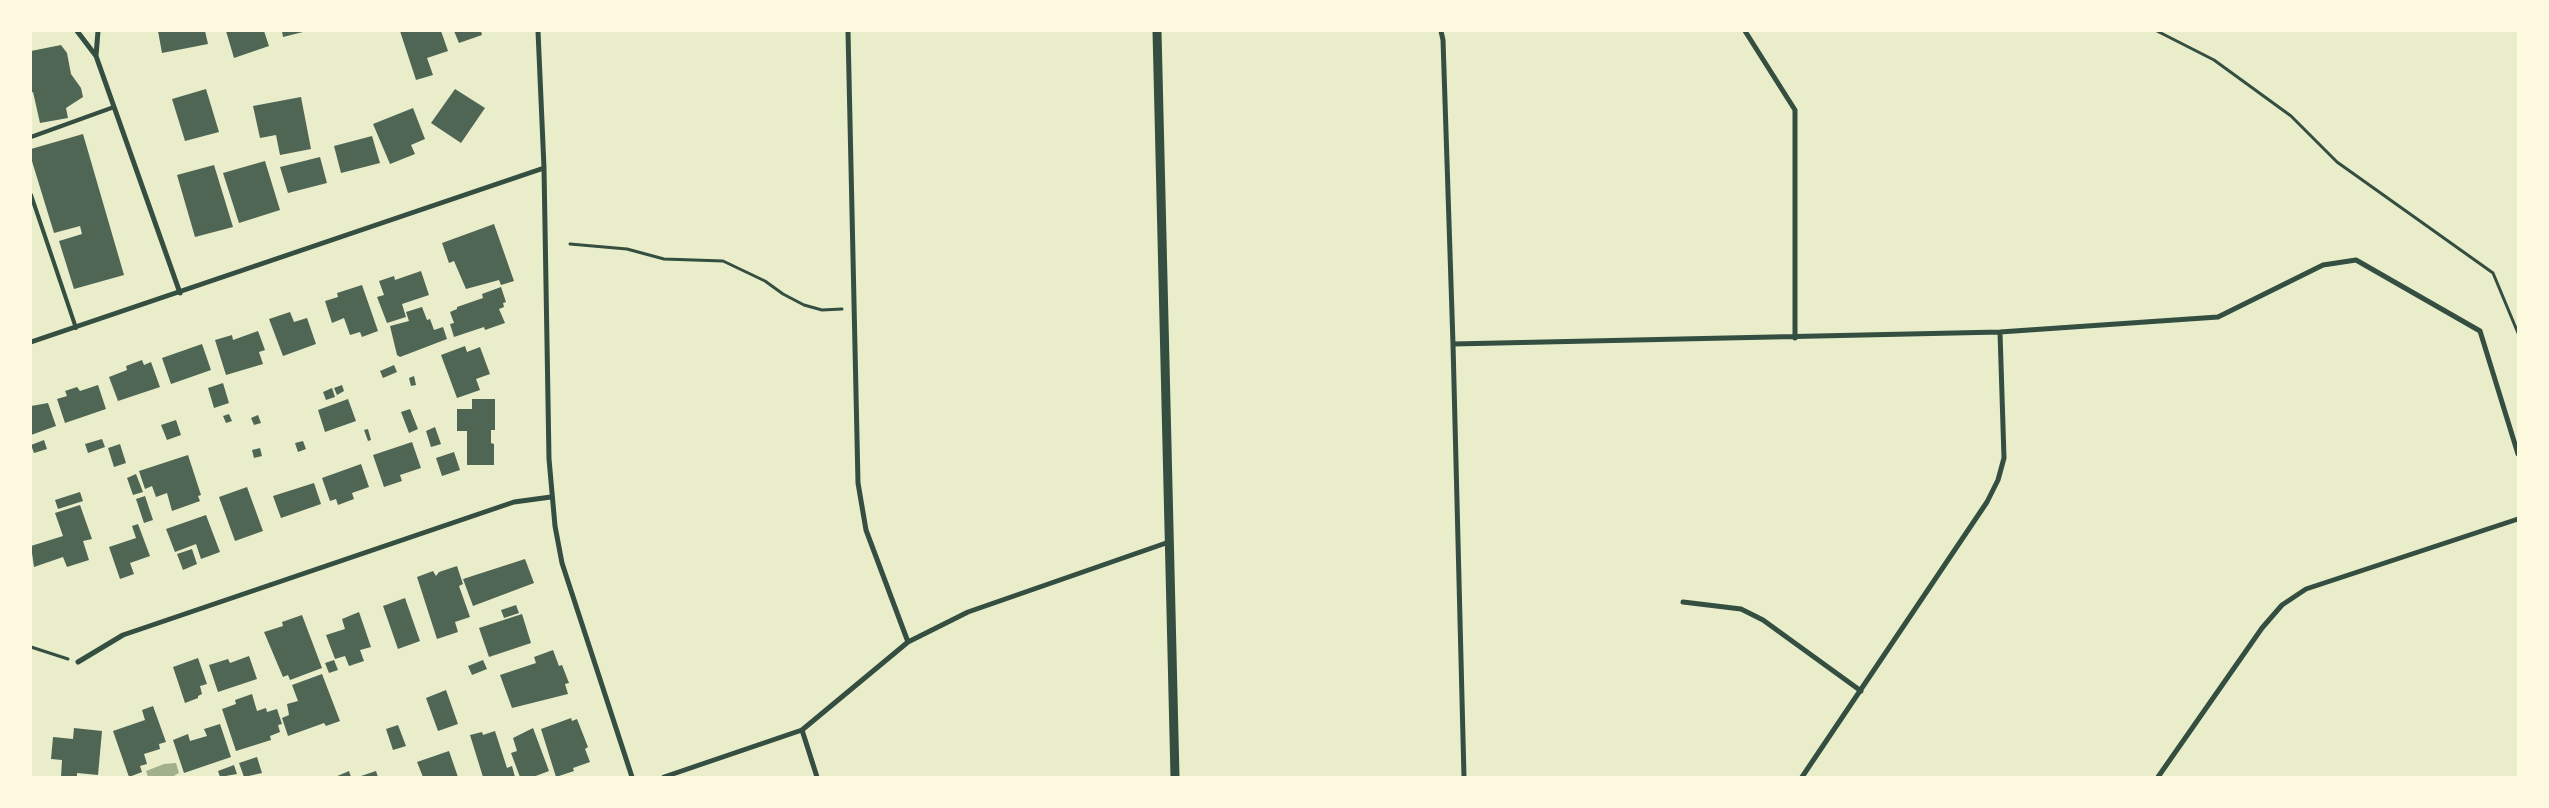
<!DOCTYPE html>
<style>
body{margin:0}
#map{position:relative;width:2549px;height:808px;overflow:hidden;background:#e9edc9;font-family:Lato,sans-serif}
canvas{display:block}
.frame{position:absolute;inset:0;border:32px solid #fefae0;pointer-events:none}
</style>
<div id="map">
<canvas width="2549" height="808"></canvas>
<div class="frame"></div>
</div>
<script>
const ctx = document.querySelector('canvas').getContext('2d');
ctx.lineJoin = 'round';
function fill(path, color) { ctx.fillStyle = color; ctx.fill(path, 'evenodd'); }
const toPath = rows => new Path2D(rows.map(r => 'M' + r).join(''));
function stroke(path, color, width, dash) { ctx.strokeStyle = color; ctx.lineWidth = width; ctx.lineCap = dash ? 'butt' : 'round'; ctx.setLineDash(dash || []); ctx.stroke(path); }
fill(toPath([
 [176,763,179,773,172,777,148,777,146,771,164,764]
]), '#a3b18a');
fill(toPath([
 [158,31,205,31,208,44,162,53],
 [226,31,264,31,269,46,234,58],
 [282,31,303,31,303,32,283,37],
 [400,31,441,31,448,51,427,58,433,75,416,80],
 [454,31,481,31,482,35,459,43],
 [61,45,67,53,71,74,81,88,83,97,66,108,68,118,40,123,33,92,31,93,31,51],
 [206,89,219,132,185,141,172,99],
 [455,89,485,108,461,143,431,123],
 [301,97,311,149,280,155,276,135,260,138,253,106],
 [413,108,425,139,411,145,415,154,390,164,373,124],
 [83,134,124,275,74,289,59,241,82,234,80,226,54,233,31,158,31,149],
 [372,136,380,163,341,173,334,146],
 [320,157,327,183,288,193,280,167],
 [265,161,280,210,239,223,223,173],
 [214,165,233,227,195,237,177,175],
 [494,224,514,281,501,285,499,280,466,289,454,261,449,263,442,243],
 [421,271,429,295,402,304,406,317,387,323,377,297,384,295,379,281,394,276,395,280],
 [362,285,378,331,362,337,360,332,350,335,344,318,332,323,325,301,338,297,337,293],
 [501,287,506,302,503,303,504,307,499,309,505,323,485,330,484,327,454,337,450,324,454,323,450,312,457,309,457,307,483,298,482,294],
 [422,307,427,320,430,319,434,330,443,327,447,339,400,357,397,355,390,326,409,321,406,312],
 [290,312,294,322,307,318,316,344,283,356,269,319],
 [258,331,265,350,259,352,263,364,226,375,215,340,232,335,233,340],
 [202,344,211,370,171,384,162,358],
 [465,346,467,352,480,347,490,374,476,379,480,390,457,398,441,355],
 [142,360,144,365,151,362,160,387,118,401,109,377,127,370,126,366],
 [394,365,397,372,383,378,380,371],
 [414,376,416,385,411,386,409,378],
 [223,383,229,403,214,408,208,388],
 [98,385,106,409,65,423,57,399,67,396,65,391,77,387,80,391],
 [342,385,344,391,337,395,334,388],
 [332,388,335,397,326,400,323,392],
 [348,399,356,421,325,432,318,410],
 [472,399,495,399,495,430,491,430,491,443,494,444,494,465,467,465,467,431,457,431,457,409,472,409],
 [48,403,56,426,31,435,31,406],
 [410,409,418,429,409,433,401,412],
 [229,414,232,421,226,423,223,416],
 [258,415,261,423,254,425,251,418],
 [176,420,181,435,167,440,161,425],
 [435,427,441,444,431,447,426,431],
 [368,429,371,440,368,441,364,430],
 [102,439,105,447,88,453,85,444],
 [44,440,47,449,34,453,31,445],
 [303,441,306,449,298,452,295,443],
 [412,442,421,468,400,475,402,481,384,487,373,455],
 [120,444,126,463,114,467,108,448],
 [260,448,262,456,254,458,252,450],
 [454,452,460,470,442,476,436,458],
 [188,455,201,495,198,496,200,501,172,511,167,493,156,497,152,486,145,489,139,471],
 [361,464,369,487,352,493,354,499,338,505,336,499,330,501,322,478],
 [136,474,143,492,133,495,127,478],
 [314,483,321,504,281,518,273,496],
 [247,487,263,531,235,541,219,497],
 [80,492,83,501,58,509,55,500],
 [145,496,153,520,144,523,136,499],
 [80,505,92,539,83,541,89,560,67,567,63,557,34,567,31,546,63,536,55,513],
 [206,515,220,552,201,559,196,544,175,552,166,529],
 [138,524,150,556,130,563,134,574,120,579,109,547,136,538,132,526],
 [192,549,197,564,183,570,177,554],
 [525,559,534,583,473,606,463,579],
 [457,566,463,584,459,586,470,617,455,622,458,632,437,639,417,577,433,571,436,576,439,572],
 [405,598,420,641,398,649,383,606],
 [516,605,519,613,504,618,501,610],
 [359,612,371,647,360,650,364,661,349,666,345,656,335,659,326,635,345,629,342,619],
 [522,614,531,643,489,657,479,628],
 [302,615,322,668,290,680,288,675,283,677,264,632,283,626,282,622],
 [553,650,559,666,562,665,569,683,565,684,568,694,512,708,500,675,536,663,534,657],
 [249,656,257,679,218,692,209,665,228,659,230,663],
 [198,658,207,684,200,686,202,694,198,696,198,698,185,703,173,667],
 [334,660,338,670,329,673,325,663],
 [483,660,487,669,472,675,468,666],
 [322,674,340,721,326,726,324,723,288,736,282,718,289,715,287,704,298,701,292,685],
 [446,690,458,724,438,731,426,698],
 [252,694,257,711,266,708,267,712,277,709,282,724,278,725,280,732,270,736,271,740,236,751,222,709,236,704,235,700],
 [153,706,166,742,159,744,160,749,144,754,147,764,140,766,142,772,129,777,113,731,145,720,142,710],
 [571,718,572,721,577,719,588,747,585,749,590,762,573,768,574,771,556,777,541,729],
 [220,724,231,757,184,773,173,740,188,734,190,741,207,736,204,729],
 [398,725,406,746,393,750,386,729],
 [74,728,102,731,98,775,77,773,77,777,61,777,62,760,51,759,53,737,73,739],
 [533,728,549,771,533,777,520,777,511,753,517,751,513,738],
 [495,731,507,768,512,766,515,777,483,777,470,735,482,732,483,735],
 [449,751,458,777,423,777,417,762],
 [257,757,262,773,244,777,239,763],
 [234,765,237,774,220,777,218,771],
 [349,771,351,777,335,777],
 [376,771,378,777,361,777,361,776]
]), '#4f6655');
stroke(toPath([
 [2157,31,2214,60,2291,116,2337,162,2493,273,2518,333],
 [570,244,627,249,664,259,723,261,765,281,783,294,804,305,822,310,842,309],
 [31,647,68,659]
]), '#344e41', 3);
stroke(toPath([
 [31,137,114,107],
 [31,195,76,328]
]), '#344e41', 4);
stroke(toPath([
 [77,31,96,56,180,293],
 [538,31,544,168,549,459,555,526,562,563,632,777],
 [848,31,858,483,866,530,908,642],
 [1441,31,1443,40,1453,344,1464,777],
 [1745,31,1795,110,1795,338],
 [96,56,98,31],
 [31,342,544,168],
 [1453,344,2000,332,2218,317,2323,265,2356,260,2480,331,2518,454],
 [1683,602,1741,609,1763,620,1861,691],
 [78,662,123,635,514,502,551,497],
 [802,730,817,777],
 [664,777,802,730,908,642,968,612,1169,542],
 [1802,777,1987,502,1998,480,2004,458,2000,332],
 [2158,777,2262,628,2282,605,2306,589,2518,519]
]), '#344e41', 5);
stroke(toPath([
 [1157,31,1175,777]
]), '#344e41', 9);
</script>
